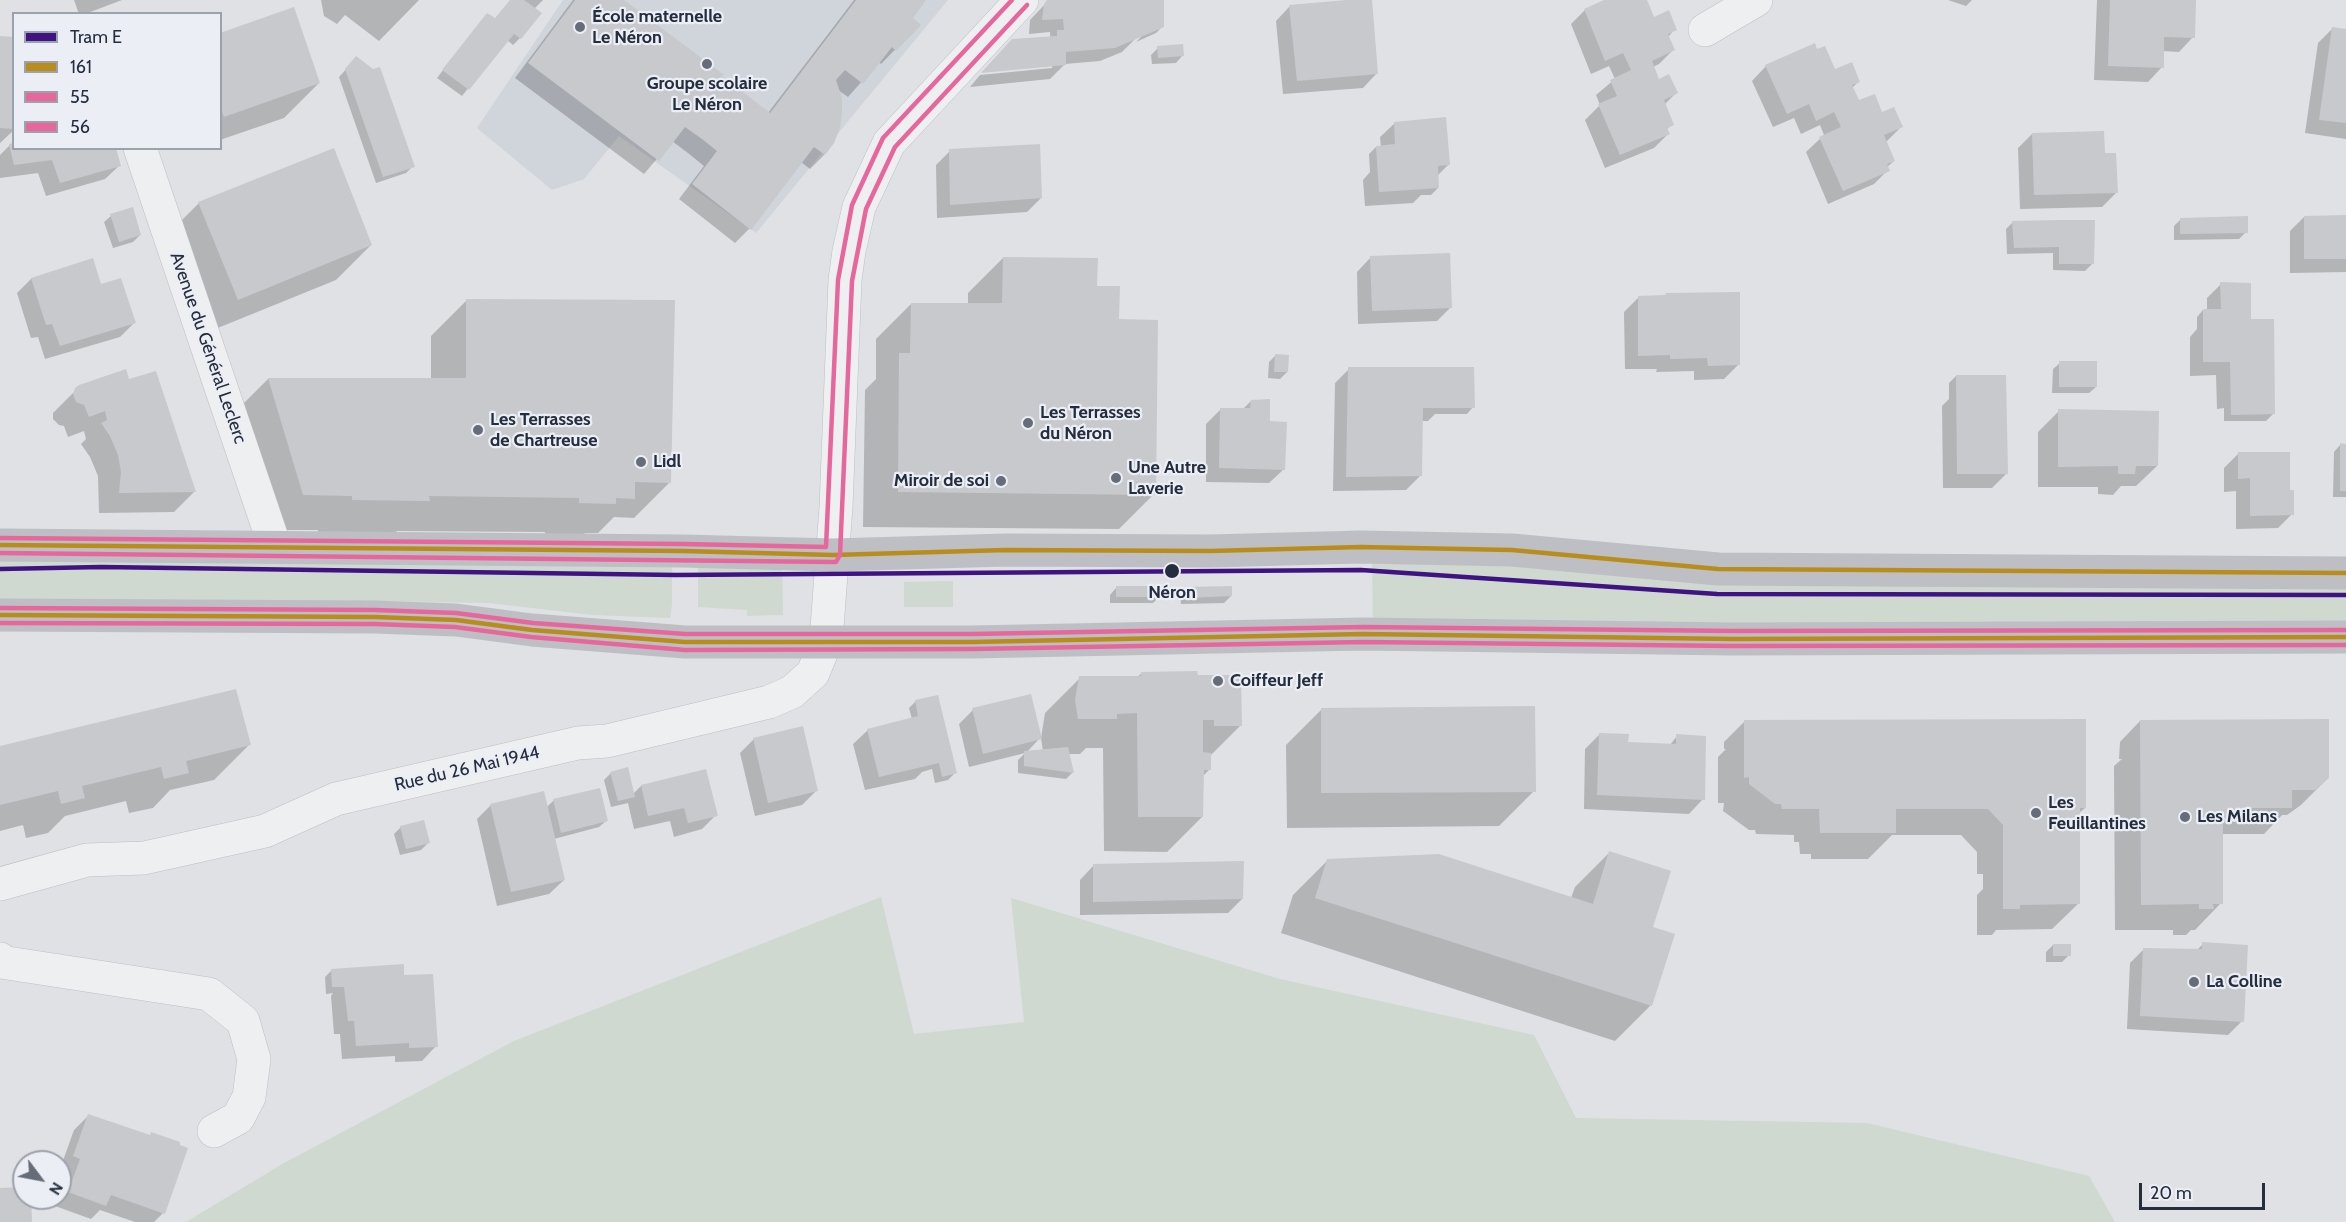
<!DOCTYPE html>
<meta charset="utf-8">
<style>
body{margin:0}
#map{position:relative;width:2346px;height:1222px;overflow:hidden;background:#dfe1e4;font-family:Cabin,sans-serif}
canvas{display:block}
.legend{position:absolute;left:12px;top:12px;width:210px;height:138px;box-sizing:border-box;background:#ebeff5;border:2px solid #9ca2ac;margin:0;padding:8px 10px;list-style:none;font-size:18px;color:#252e3e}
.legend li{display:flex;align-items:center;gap:12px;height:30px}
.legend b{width:30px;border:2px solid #9ca2ac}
.north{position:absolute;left:12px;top:1150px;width:60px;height:60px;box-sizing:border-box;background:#ebeff5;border:2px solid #9ca2ac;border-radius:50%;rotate:122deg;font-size:16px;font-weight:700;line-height:24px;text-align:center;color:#252e3e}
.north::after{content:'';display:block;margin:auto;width:21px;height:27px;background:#666d78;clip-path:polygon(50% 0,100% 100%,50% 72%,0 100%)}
.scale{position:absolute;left:2139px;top:1183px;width:126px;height:27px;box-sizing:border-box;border:3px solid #252e3e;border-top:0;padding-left:8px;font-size:18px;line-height:21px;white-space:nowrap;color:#252e3e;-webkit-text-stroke:4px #ebeff5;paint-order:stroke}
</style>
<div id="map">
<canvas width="2346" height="1222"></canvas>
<ul class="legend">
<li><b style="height:8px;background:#401382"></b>Tram E</li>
<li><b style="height:8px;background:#b88d1c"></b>161</li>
<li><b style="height:8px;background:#e7679c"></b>55</li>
<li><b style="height:8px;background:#e7679c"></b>56</li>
</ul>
<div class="north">N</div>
<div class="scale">20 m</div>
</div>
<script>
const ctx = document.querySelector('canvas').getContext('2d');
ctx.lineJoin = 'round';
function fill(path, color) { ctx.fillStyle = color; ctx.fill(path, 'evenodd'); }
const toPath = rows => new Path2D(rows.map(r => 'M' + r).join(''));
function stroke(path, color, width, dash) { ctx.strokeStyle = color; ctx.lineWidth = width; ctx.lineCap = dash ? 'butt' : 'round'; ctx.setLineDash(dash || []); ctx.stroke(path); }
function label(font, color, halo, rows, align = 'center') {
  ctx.font = font + ' Cabin,sans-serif'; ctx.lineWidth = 4.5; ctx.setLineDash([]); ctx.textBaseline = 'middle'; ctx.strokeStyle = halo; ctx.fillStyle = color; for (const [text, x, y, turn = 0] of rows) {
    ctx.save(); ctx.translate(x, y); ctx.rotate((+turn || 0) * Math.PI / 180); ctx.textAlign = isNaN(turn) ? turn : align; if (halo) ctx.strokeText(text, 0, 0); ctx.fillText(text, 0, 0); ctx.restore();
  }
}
fill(toPath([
 [563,0,948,0,756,233,619,136,584,179,552,190,477,128]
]), '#d0d4db');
fill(toPath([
 [0,559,672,562,672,604,670,618,592,615,489,603,382,601,0,601],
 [1372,559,2346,581,2346,623,1373,624],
 [698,562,782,563,783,615,747,616,747,610,698,607],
 [953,581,953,607,904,607,904,582],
 [881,897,914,1034,1024,1022,1011,898,1280,979,1534,1035,1576,1118,1867,1123,2089,1176,2115,1222,186,1222,284,1163,514,1041]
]), '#cfd9cf');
fill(toPath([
 [74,0,122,0,85,14,79,14],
 [321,0,419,0,379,41,345,15,337,24,324,16],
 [511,0,543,0,534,9,540,14,520,38,513,45,507,40,462,96,437,78,481,21,495,20],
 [573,0,621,0,768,113,854,0,924,0,911,18,919,25,881,64,879,62,848,97,838,90,836,135,824,155,810,169,801,162,749,229,735,243,679,199,704,166,688,153,672,141,644,174,515,78],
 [1049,0,1162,0,1163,26,1156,33,1136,42,1141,37,1137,37,1122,52,1100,61,1065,64,1050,79,970,87,980,75,1052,68,1050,32,1029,34,1030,20],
 [1370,0,1377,73,1363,88,1283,94,1276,21,1290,6],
 [1607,0,1645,0,1653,18,1675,29,1668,37,1673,50,1659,64,1653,67,1658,81,1676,93,1664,105,1672,124,1666,130,1668,134,1654,148,1605,168,1585,120,1600,105,1596,95,1615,79,1609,66,1591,74,1571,24,1585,10],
 [1948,0,1972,0,1966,6],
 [2097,0,2194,0,2193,37,2179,52,2162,51,2162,67,2148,82,2094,80],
 [2332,29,2346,31,2346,139,2305,133,2318,43],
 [220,34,319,83,284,118,220,140],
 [0,38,14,39,14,130,0,143],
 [1158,48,1182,56,1176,63,1152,64,1151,55],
 [1817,52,1834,71,1858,82,1852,88,1858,102,1882,113,1901,127,1886,142,1894,161,1887,167,1888,170,1874,184,1828,204,1806,152,1824,135,1820,125,1801,134,1794,118,1773,127,1752,81,1766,66],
 [350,65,413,166,406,173,376,183,339,77],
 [1395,123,1449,164,1437,176,1438,188,1431,195,1421,195,1413,203,1365,206,1363,180,1370,172,1369,154,1376,147,1381,147,1380,137],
 [2032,134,2116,193,2102,207,2020,209,2018,148],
 [10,145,14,148,120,165,105,179,46,196,38,173,0,178,0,155],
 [950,151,1041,198,1027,212,937,218,936,165],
 [199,203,371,245,336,280,203,334,164,238],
 [111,216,140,235,133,242,113,248,104,222],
 [2304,217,2346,217,2346,272,2290,273,2290,231],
 [2181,219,2246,232,2239,239,2174,240,2174,226],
 [2013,222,2092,264,2085,271,2053,270,2053,253,2007,254,2006,229],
 [1371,257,1451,307,1437,321,1358,324,1357,272],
 [1003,258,1095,287,1118,321,1154,494,1119,529,863,527,865,390,876,379,876,339,911,304,968,305,968,293],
 [92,260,100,286,134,323,120,337,45,359,38,337,31,338,17,293,31,279],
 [2221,284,2249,321,2273,414,2266,421,2224,421,2224,408,2217,409,2216,375,2190,376,2190,337,2197,329,2197,317,2203,310,2207,310,2207,298],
 [1638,298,1738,365,1724,379,1694,380,1694,371,1656,372,1657,369,1625,369,1624,312],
 [466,301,669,483,634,518,614,517,598,533,585,533,580,538,545,538,545,532,397,531,393,535,318,535,318,530,268,530,233,414,268,379,431,380,431,336],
 [1276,355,1287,372,1280,379,1268,378,1269,362],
 [2060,363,2096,387,2089,393,2052,393,2053,369],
 [1349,369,1473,407,1467,414,1435,414,1428,421,1422,421,1420,476,1406,490,1333,491,1335,383],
 [1956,376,2006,474,1992,488,1943,488,1942,406,1949,399,1949,383],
 [80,386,194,492,174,512,99,513,98,476,90,457,81,444,86,439,84,431,68,437,64,426,59,425,53,419,53,413],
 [1251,401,1268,422,1284,469,1269,483,1206,482,1206,424,1221,409,1243,409],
 [2059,411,2157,466,2136,486,2121,486,2113,495,2098,494,2098,487,2038,487,2038,432],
 [2340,445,2346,445,2346,497,2333,497,2334,452],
 [2238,454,2288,492,2292,514,2278,528,2236,529,2236,491,2224,492,2224,468],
 [1116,588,1160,596,1153,603,1110,603,1110,595],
 [1187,588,1231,596,1224,603,1181,604,1180,595],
 [1142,673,1197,677,1241,725,1210,756,1210,769,1202,777,1202,817,1167,852,1104,851,1103,748,1086,748,1080,754,1068,754,1073,772,1066,779,1018,773,1018,760,1025,753,969,767,959,724,973,710,1040,738,1026,753,1043,751,1041,738,1045,713,1080,678,1137,677],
 [916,701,955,773,948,780,935,783,932,769,922,772,915,779,865,790,853,744,868,730,912,719,909,708],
 [1321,710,1534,791,1499,826,1287,828,1286,745],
 [1745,721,2085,808,2078,814,2079,903,2052,929,1996,930,1992,935,1977,935,1977,895,1983,889,1983,874,1977,874,1977,852,1961,835,1892,835,1868,859,1811,859,1811,854,1800,854,1799,842,1794,842,1794,835,1756,834,1755,830,1749,830,1723,811,1724,803,1718,803,1718,757,1726,749,1724,749,1724,742],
 [2140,721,2328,778,2301,805,2287,815,2282,815,2264,834,2222,834,2221,903,2195,930,2191,930,2186,935,2173,935,2173,930,2115,930,2114,766,2122,759,2119,759,2120,742],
 [1600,734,1626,744,1670,745,1677,736,1703,799,1689,814,1584,809,1585,749],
 [754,739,816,791,802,805,755,816,740,753],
 [249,745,214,780,170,790,153,808,129,813,126,801,65,816,48,833,26,838,23,825,0,831,0,747],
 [705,771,716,815,702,829,674,837,670,821,634,829,628,803,611,807,604,780,611,773,633,794,641,786],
 [554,800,606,821,599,827,554,839,564,880,549,894,497,906,477,819,491,805,546,808],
 [401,827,428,843,421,850,400,855,394,834],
 [1610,852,1651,928,1673,935,1650,1006,1615,1041,1281,933,1293,895,1328,860,1571,898,1575,887],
 [1094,865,1242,899,1228,913,1080,915,1080,880],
 [2203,944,2242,1021,2228,1035,2127,1029,2130,963,2144,949,2196,951],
 [2053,945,2069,955,2062,962,2046,962,2046,952],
 [332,970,436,1046,422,1061,395,1062,395,1056,342,1059,340,1034,334,1034,331,996,333,993,326,994,325,977],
 [88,1116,163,1213,154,1222,135,1222,100,1210,91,1219,55,1206,58,1198,60,1198,67,1173,60,1169,74,1130]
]), '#0003');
fill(toPath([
 [510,0,524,0,542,13,521,39,514,34,469,90,442,70,487,13,495,18],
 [575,0,624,0,724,75,722,76,770,113,856,0,926,0,913,18,921,25,896,51,892,47,863,84,845,70,836,80,842,98,842,113,840,128,834,143,825,155,814,147,751,230,692,184,717,151,702,139,685,127,659,161,528,63],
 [1047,0,1164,0,1164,27,1115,48,1066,52,1066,65,981,73,1012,39,1057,36,1057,30,1064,30,1063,19,1042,20,1044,4],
 [1347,0,1372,0,1378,74,1297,81,1289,5],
 [1604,0,1647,0,1654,17,1669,10,1677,30,1668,34,1675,50,1652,61,1659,79,1669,74,1678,93,1664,100,1674,125,1667,128,1670,134,1620,155,1598,104,1617,96,1610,80,1631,70,1623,53,1605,61,1584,9],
 [2110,0,2196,0,2195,38,2164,37,2164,68,2108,66],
 [294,7,320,83,224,117,220,107,220,33],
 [2332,27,2346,29,2346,123,2319,120],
 [0,36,14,37,14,129,0,128],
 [1815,43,1817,49,1825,46,1835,69,1852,62,1860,82,1852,85,1859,100,1875,94,1882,112,1894,107,1903,127,1884,135,1895,161,1887,164,1890,171,1843,191,1819,137,1841,127,1834,112,1816,121,1809,104,1787,114,1765,65],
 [1183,44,1184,56,1158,58,1157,46],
 [356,56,373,69,380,67,415,167,383,177,345,69],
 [1446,117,1450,165,1438,166,1439,188,1379,192,1376,146,1395,144,1394,122],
 [2104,131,2105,153,2116,153,2118,193,2034,195,2032,133],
 [14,143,14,148,116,148,121,166,60,183,52,160,14,165,9,144],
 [1040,144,1042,198,950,205,949,149],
 [334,148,372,245,238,300,198,202],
 [133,207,141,235,119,242,110,214],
 [2346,215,2346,259,2304,259,2304,216],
 [2248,216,2248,233,2180,234,2180,218],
 [2059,220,2095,220,2094,264,2059,264,2059,247,2014,248,2012,221],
 [1450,253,1452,308,1372,311,1370,256],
 [1003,257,1098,258,1097,286,1120,286,1119,319,1158,320,1156,495,898,492,899,353,910,353,911,303,1002,303],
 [93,258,101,284,121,278,136,323,60,346,52,324,46,325,31,278],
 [2220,282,2251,283,2251,319,2274,319,2275,414,2231,415,2230,362,2203,362,2203,309,2221,309],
 [1740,292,1740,365,1708,366,1707,358,1670,359,1670,355,1638,356,1638,296,1665,295,1666,293],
 [466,299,675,300,671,483,635,482,635,499,616,498,616,504,579,503,579,498,429,496,430,501,352,500,352,496,303,495,268,378,466,378],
 [1275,354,1289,355,1288,372,1274,372],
 [2059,361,2097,361,2097,387,2059,387],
 [1348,367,1474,367,1475,408,1423,408,1422,476,1346,477],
 [126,369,129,379,156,371,196,492,119,493,121,472,118,455,110,436,101,423,107,420,105,411,89,417,84,405,76,402,73,394,75,388,79,385],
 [1956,375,2006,375,2008,474,1957,474],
 [1270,399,1270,421,1287,422,1285,470,1219,468,1220,408,1250,408,1251,400],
 [2058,409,2159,411,2158,466,2136,466,2135,474,2118,474,2118,466,2058,467],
 [2340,443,2346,444,2346,491,2340,491],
 [2238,452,2290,452,2290,490,2294,490,2294,515,2250,516,2250,478,2238,479],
 [1116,586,1161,586,1161,597,1116,597],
 [1232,586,1232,596,1187,598,1186,587],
 [1197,671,1198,675,1241,675,1242,726,1214,726,1214,720,1203,720,1203,752,1211,753,1211,770,1204,770,1203,817,1138,817,1137,713,1117,714,1117,719,1078,719,1075,700,1079,676,1141,676,1141,672],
 [236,689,251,745,186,761,189,773,164,779,161,767,82,786,85,798,61,804,58,791,0,805,0,746],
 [1031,694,1042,739,983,754,972,708],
 [938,695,957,773,942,777,939,763,879,777,867,729,918,716,915,700],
 [1535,706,1536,792,1321,793,1321,708],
 [2086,719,2086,808,2080,808,2080,904,2020,905,2020,909,2003,909,2003,825,1988,809,1896,809,1896,833,1820,833,1819,809,1782,809,1781,804,1775,804,1749,784,1749,777,1744,778,1744,720],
 [2329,719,2329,778,2315,790,2292,790,2292,808,2239,808,2223,824,2223,904,2213,904,2214,909,2199,909,2199,904,2141,905,2140,720],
 [803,726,818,791,768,803,753,738],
 [1599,733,1629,734,1628,742,1676,744,1676,734,1706,736,1705,800,1597,795],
 [1068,747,1074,773,1024,766,1024,751],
 [628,767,635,797,618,801,610,772],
 [706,769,718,816,688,823,684,808,648,816,641,785],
 [600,788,608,821,561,833,553,799],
 [544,791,565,880,511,892,490,804],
 [424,820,430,843,406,849,400,826],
 [1609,851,1671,871,1653,927,1675,934,1652,1006,1315,898,1327,859,1439,854,1593,904],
 [1244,861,1243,899,1093,902,1093,864],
 [2202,942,2248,945,2244,1022,2140,1016,2143,948,2202,949],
 [2053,944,2071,944,2071,956,2053,956],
 [404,964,404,975,433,974,438,1047,409,1048,409,1043,356,1046,354,1021,348,1021,344,987,332,987,331,969],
 [88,1114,150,1135,151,1132,180,1142,180,1145,188,1148,165,1214,111,1195,106,1206,68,1192,80,1159,73,1156],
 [24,1187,24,1198,31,1198,32,1222,0,1222,0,1188]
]), '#c7c9cc');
const street = toPath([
 [1705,30,1756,0],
 [140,148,275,547],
 [0,884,87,860,144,858,265,831,336,799,578,743,607,741,769,702,792,692,813,673,826,641,836,507,845,280,849,251,859,207,889,143,1022,0],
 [0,959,1,962,209,994,243,1021,254,1059,249,1097,238,1118,214,1131]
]);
stroke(street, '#bdbfc2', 34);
stroke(street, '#eeeff1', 33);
stroke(toPath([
 [0,545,683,551,833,555,1006,550,1210,551,1361,547,1512,550,1718,569,2346,573],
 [0,615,375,617,456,620,532,630,685,642,972,642,1363,634,1733,639,2346,637]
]), '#bdbfc4', 33);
stroke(toPath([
 [0,545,683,551,833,555,1006,550,1210,551,1361,547,1512,550,1718,569,2346,573],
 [0,615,375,617,456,620,532,630,685,642,972,642,1363,634,1733,639,2346,637]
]), '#b88d1c', 4.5);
stroke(toPath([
 [0,553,836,562,840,555,852,281,866,209,895,147,1027,5],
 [0,623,375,624,455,627,531,637,685,650,972,649,1363,642,1733,646,2346,645]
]), '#e7679c', 4.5);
stroke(toPath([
 [0,538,683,544,826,547,838,280,852,205,883,138,1012,0],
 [0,608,375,610,456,613,533,623,685,634,972,634,1363,627,1733,631,2346,630]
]), '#e7679c', 4.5);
stroke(toPath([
 [0,569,101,567,676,575,1361,570,1717,594,2346,595]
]), '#401382', 4.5);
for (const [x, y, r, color] of [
 [580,27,6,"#666d78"],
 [707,64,6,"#666d78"],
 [1028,423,6,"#666d78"],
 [478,430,6,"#666d78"],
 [641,462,6,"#666d78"],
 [1116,478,6,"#666d78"],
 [1001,481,6,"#666d78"],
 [1172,571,8,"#252e3e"],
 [1218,681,6,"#666d78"],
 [2036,813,6,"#666d78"],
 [2185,817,6,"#666d78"],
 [2194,982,6,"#666d78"]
]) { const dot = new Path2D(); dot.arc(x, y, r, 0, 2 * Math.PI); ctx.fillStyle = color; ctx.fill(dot); stroke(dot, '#ebeff5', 2); }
label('bold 18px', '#252e3e', '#ebeff5', [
 ["École maternelle",592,17],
 ["Le Néron",592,38],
 ["Groupe scolaire",707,84,"center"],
 ["Le Néron",707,105,"center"],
 ["Les Terrasses",1040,413],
 ["du Néron",1040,434],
 ["Les Terrasses",490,420],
 ["de Chartreuse",490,441],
 ["Lidl",653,462],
 ["Une Autre",1128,468],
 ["Laverie",1128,489],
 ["Miroir de soi",989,481,"right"],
 ["Coiffeur Jeff",1230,681],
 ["Les",2048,803],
 ["Feuillantines",2048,824],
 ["Les Milans",2197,817],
 ["La Colline",2206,982]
], 'left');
label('18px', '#252e3e', '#ebeff5', [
 ["Avenue du Général Leclerc",208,348,71],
 ["Rue du 26 Mai 1944",467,769,-13]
]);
label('bold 18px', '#252e3e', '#ebeff5', [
 ["Néron",1172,593]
]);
</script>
